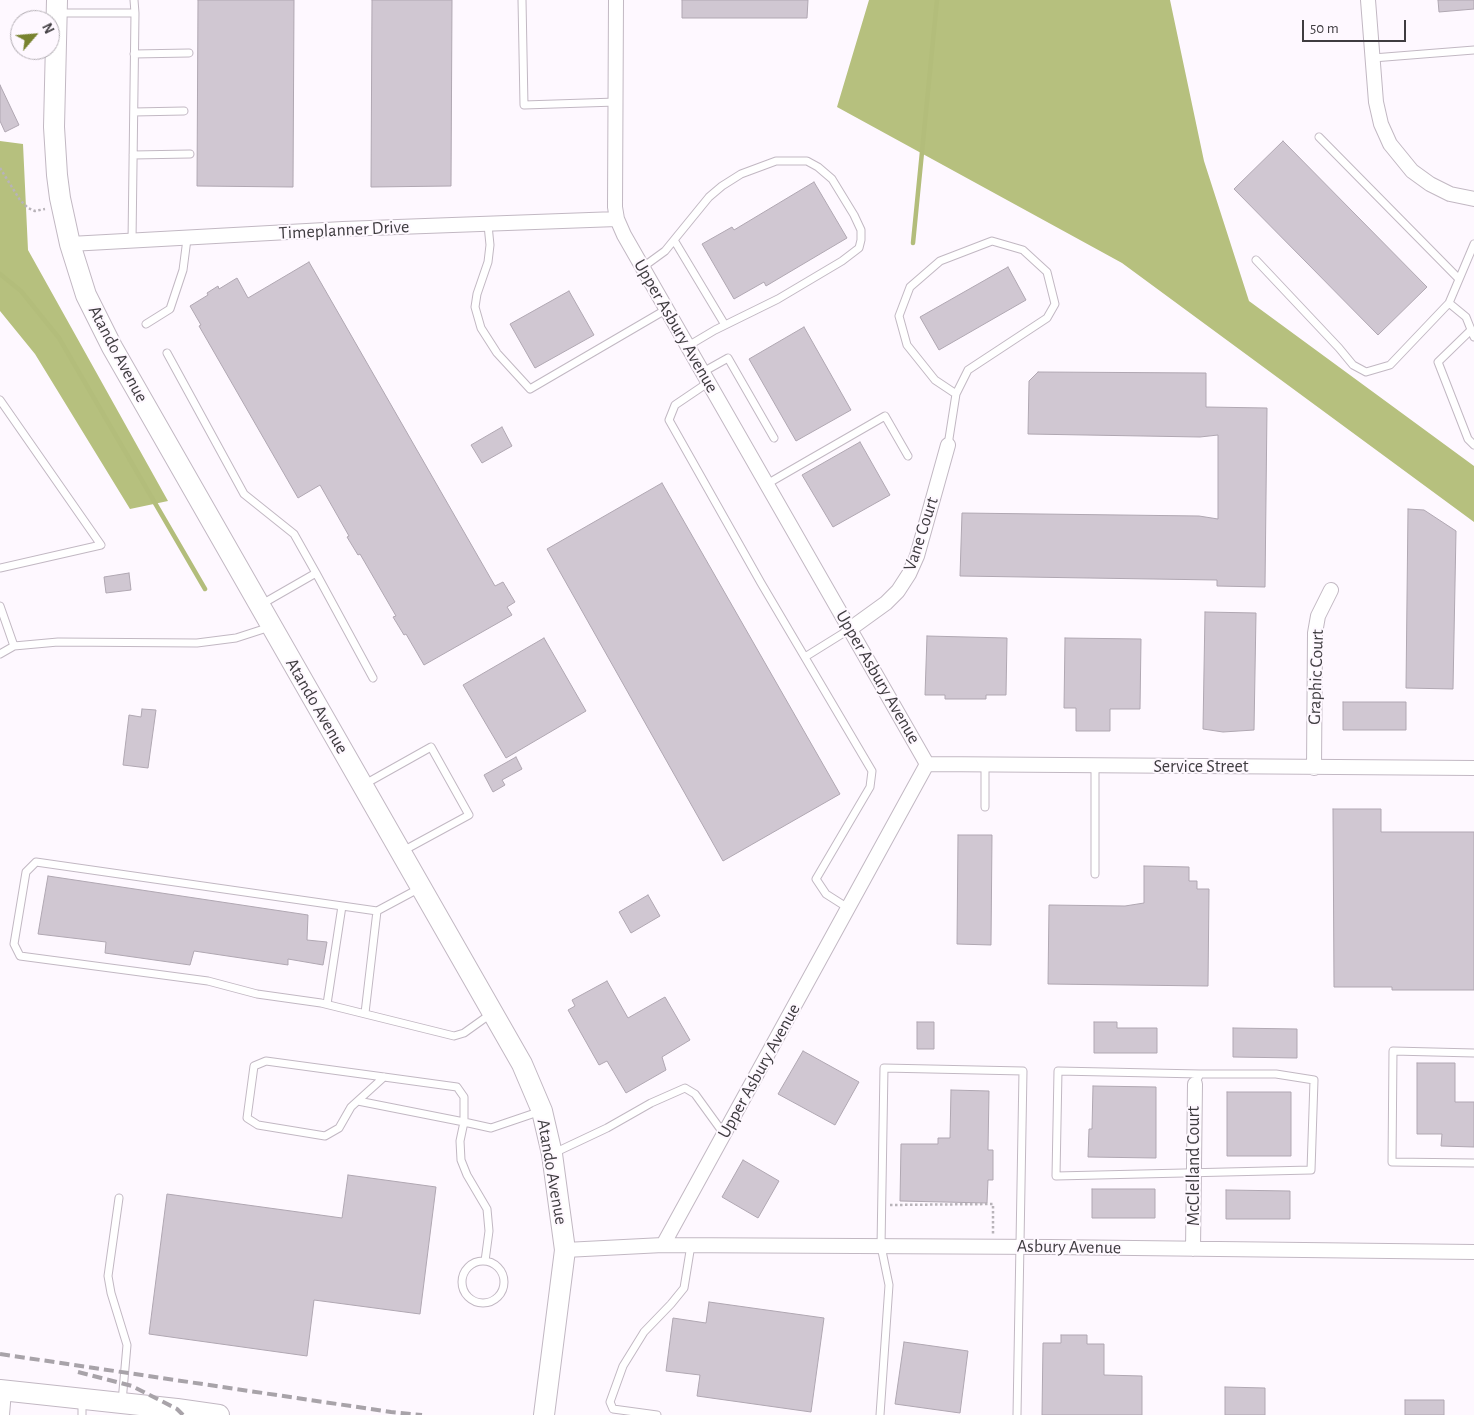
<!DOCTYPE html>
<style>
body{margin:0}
#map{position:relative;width:1474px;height:1415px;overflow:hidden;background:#fef8ff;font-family:"Alegreya Sans",sans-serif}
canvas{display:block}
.north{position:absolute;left:10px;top:10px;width:50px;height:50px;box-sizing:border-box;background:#fef8ff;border:1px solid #b2adb3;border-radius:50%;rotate:63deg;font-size:14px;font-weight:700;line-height:20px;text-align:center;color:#3f3c40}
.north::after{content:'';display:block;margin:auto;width:18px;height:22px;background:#78832f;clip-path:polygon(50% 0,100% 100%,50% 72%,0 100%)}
.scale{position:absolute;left:1302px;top:20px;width:104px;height:22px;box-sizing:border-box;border:2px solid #3f3c40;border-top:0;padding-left:6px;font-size:15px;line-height:18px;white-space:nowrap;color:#3f3c40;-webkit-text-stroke:4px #fef8ff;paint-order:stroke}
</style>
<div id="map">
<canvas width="1474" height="1415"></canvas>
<div class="north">N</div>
<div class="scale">50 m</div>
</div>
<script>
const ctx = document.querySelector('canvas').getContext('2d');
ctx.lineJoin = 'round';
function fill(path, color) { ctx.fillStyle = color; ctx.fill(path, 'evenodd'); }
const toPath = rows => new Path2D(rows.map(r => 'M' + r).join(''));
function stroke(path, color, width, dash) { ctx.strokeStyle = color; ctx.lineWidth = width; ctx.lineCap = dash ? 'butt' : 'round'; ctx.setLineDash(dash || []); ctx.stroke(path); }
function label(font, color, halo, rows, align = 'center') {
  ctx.font = font + ' "Alegreya Sans",sans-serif'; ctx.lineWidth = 4; ctx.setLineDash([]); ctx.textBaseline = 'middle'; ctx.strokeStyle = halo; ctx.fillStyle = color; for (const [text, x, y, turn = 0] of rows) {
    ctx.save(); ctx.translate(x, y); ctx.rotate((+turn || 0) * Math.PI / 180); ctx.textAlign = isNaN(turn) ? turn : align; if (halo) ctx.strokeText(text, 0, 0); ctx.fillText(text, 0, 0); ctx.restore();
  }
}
fill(toPath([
 [869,0,1170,0,1204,161,1249,301,1474,466,1474,522,1122,263,837,107],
 [0,141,23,144,28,250,168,501,130,509,35,354,0,311]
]), '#b6c07e');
stroke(toPath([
 [913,243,937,0],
 [0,274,21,291,59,338,205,589]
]), '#b3bd7b', 4.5);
const building = toPath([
 [198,0,294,0,293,187,197,186,198,0],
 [372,0,452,0,451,186,371,187,372,0],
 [682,0,808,0,807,18,682,18,682,0],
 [1438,0,1474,0,1474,9,1439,12,1438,0],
 [0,85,19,125,5,132,0,121,0,85],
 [1283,141,1427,287,1378,335,1234,189,1283,141],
 [814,182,847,238,766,286,764,282,734,299,702,244,732,227,734,230,814,182],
 [309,262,495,586,503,582,515,602,507,607,512,615,424,665,406,634,404,635,393,617,396,616,360,554,358,555,347,537,349,536,320,485,298,498,199,326,201,325,190,306,208,295,207,293,218,286,219,289,237,278,248,298,309,262],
 [1008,267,1026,300,939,350,920,317,1008,267],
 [569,291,594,335,535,368,510,324,569,291],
 [804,327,851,410,796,441,749,359,804,327],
 [1038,372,1206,373,1206,407,1267,408,1265,587,1217,586,1217,580,960,576,962,513,1199,516,1218,519,1218,435,1200,437,1028,434,1029,381,1038,372],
 [502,427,512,446,482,463,471,445,502,427],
 [860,442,890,495,833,527,802,475,860,442],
 [662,483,840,794,723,861,547,549,662,483],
 [1408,509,1424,510,1456,531,1453,689,1406,688,1408,509],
 [129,573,131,590,106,593,104,577,129,573],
 [1205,612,1256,613,1254,730,1223,732,1203,729,1205,612],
 [927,636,1007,638,1006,695,986,695,986,699,945,699,945,695,925,695,927,636],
 [544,638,586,711,506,758,463,685,544,638],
 [1065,638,1141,639,1140,709,1110,709,1110,731,1076,731,1076,708,1064,708,1065,638],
 [1343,702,1406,702,1406,730,1343,730,1343,702],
 [142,709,156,710,148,768,123,765,129,715,141,717,142,709],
 [516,757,522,769,502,780,505,785,493,792,484,775,516,757],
 [1333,809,1381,809,1381,832,1474,832,1474,990,1392,990,1392,987,1334,987,1333,809],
 [958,835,992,835,991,945,957,944,958,835],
 [1144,866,1189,867,1189,881,1197,881,1197,889,1209,889,1208,986,1048,984,1049,905,1125,906,1144,903,1144,866],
 [48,876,308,915,307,940,327,942,323,965,288,959,288,965,194,951,190,965,105,953,106,942,38,934,48,876],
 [648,895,660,916,631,933,619,912,648,895],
 [607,981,628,1018,665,997,690,1040,662,1057,666,1070,626,1093,607,1061,599,1065,568,1010,575,1006,572,1000,607,981],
 [917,1022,934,1022,934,1049,917,1049,917,1022],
 [1094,1022,1117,1022,1117,1028,1157,1028,1157,1053,1094,1053,1094,1022],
 [1233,1028,1297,1029,1297,1058,1233,1057,1233,1028],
 [803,1051,859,1082,835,1125,778,1094,803,1051],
 [1417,1063,1455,1063,1455,1102,1474,1102,1474,1147,1441,1146,1442,1134,1417,1134,1417,1063],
 [1093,1086,1156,1087,1156,1158,1088,1157,1089,1129,1092,1129,1093,1086],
 [951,1090,989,1091,988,1150,993,1150,993,1180,988,1180,987,1203,900,1201,901,1144,938,1144,938,1138,950,1138,951,1090],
 [1227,1092,1291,1092,1291,1156,1227,1156,1227,1092],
 [743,1160,779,1181,758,1218,722,1197,743,1160],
 [348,1175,436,1187,420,1314,314,1300,307,1356,149,1334,167,1194,342,1218,348,1175],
 [1092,1189,1155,1189,1155,1218,1092,1218,1092,1189],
 [1226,1190,1290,1191,1290,1219,1226,1219,1226,1190],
 [709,1302,824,1318,811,1412,697,1396,700,1375,666,1371,673,1318,706,1323,709,1302],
 [1061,1335,1087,1335,1087,1344,1104,1344,1104,1375,1142,1376,1142,1415,1042,1415,1043,1343,1061,1343,1061,1335],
 [904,1342,968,1351,960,1413,895,1404,904,1342],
 [1225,1387,1265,1388,1265,1415,1225,1415,1225,1387],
 [1405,1400,1444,1400,1444,1415,1405,1415,1405,1400]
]);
fill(building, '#d0c7d2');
stroke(building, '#b0a7b2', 1);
const lane = toPath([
 [522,0,524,105,616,102],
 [58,13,135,13,134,0],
 [134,54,189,53],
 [1373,58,1474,50],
 [134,112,184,111],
 [1319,137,1459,279],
 [133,155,190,154],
 [488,225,490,245,488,262,477,294,475,307,481,328,497,353,530,389,667,309],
 [674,240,725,325],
 [132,241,135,13],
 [1256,260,1339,348,1353,365,1366,372,1390,365,1449,303,1474,244],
 [643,267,665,251,709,197,722,186,741,174,776,161,807,161,818,167,832,179,854,215,861,230,861,240,859,248,842,261,778,299,715,330,688,346],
 [1449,303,1466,317,1474,337],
 [146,324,170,309,183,270,187,239],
 [1471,330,1438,362,1468,439,1474,445],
 [167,353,244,494,294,534,316,573,262,604],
 [703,372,728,358,774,438],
 [709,382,675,405,669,420,761,583,872,771,870,787,816,879,826,894,848,908],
 [0,400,101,545,0,568],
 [948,445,956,394,968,370,1047,318,1055,304,1047,272,1023,250,992,241,940,261,910,287,899,316,907,345,935,380,956,394],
 [767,484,885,416,908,456],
 [316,573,373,678],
 [0,606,14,646],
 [0,654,14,646,58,642,197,643,236,638,270,627],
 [805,657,850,629],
 [1095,766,1095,874],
 [365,784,431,747,469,815,401,852],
 [985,807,985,764],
 [420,888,377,911,36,862,26,872,14,944,20,956,208,981,257,994,321,1003,454,1036,464,1033,492,1013],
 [327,1004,342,906],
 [365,1013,377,911],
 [1474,1053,1393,1051,1392,1162,1474,1163],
 [384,1077,351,1107,339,1128,325,1136,258,1125,247,1118,254,1066,266,1061,384,1077,457,1087,464,1097,464,1122,491,1128,541,1111],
 [1195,1084,1200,1074,1276,1074,1314,1080,1311,1170,1056,1176,1058,1071,1200,1074],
 [358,1101,464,1122,460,1141,461,1160,467,1175,487,1209,489,1231,485,1261],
 [554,1153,607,1128,651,1103,685,1088,695,1094,724,1134],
 [119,1198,108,1276,111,1293,127,1345,122,1402],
 '462 1282a21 21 0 1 1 42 0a21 21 0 1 1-42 0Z',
 [82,1415,82,1400],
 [657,1415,613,1409,610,1402,623,1366,644,1332,671,1304,684,1288,691,1245],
 [880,1415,889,1285,881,1246,884,1068,1023,1071,1017,1415]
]);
const street = toPath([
 [1368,0,1376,102,1381,124,1390,144,1412,171,1430,184,1450,194,1474,199],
 [70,244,343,229,617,219],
 [850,629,886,603,898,591,909,574,917,556,948,445],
 [927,764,1474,768],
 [1314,768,1315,633,1318,616,1331,590],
 [663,1245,1049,1247,1474,1252],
 [1193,1249,1195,1084],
 [565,1250,663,1245,927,764,624,235,617,219,615,207,616,0],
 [2,1415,4,1391]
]);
const secondary = toPath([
 [57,0,54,127,57,175,60,198,70,244,86,295,112,347,522,1064,542,1111,552,1154,565,1250,544,1415],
 [0,1390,177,1409,219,1415]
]);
stroke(lane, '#c2b8c3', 9);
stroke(street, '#c2b8c3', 16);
stroke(secondary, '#c2b8c3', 22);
stroke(toPath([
 [0,168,20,200,28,208,35,211,45,209],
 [890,1205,993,1204,993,1234]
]), '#b8b3b9', 2.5, [2.5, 2.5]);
stroke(lane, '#fff', 7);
stroke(street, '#fff', 14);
stroke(secondary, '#fff', 20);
stroke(toPath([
 [0,1354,391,1412,422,1415],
 [78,1372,132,1386,177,1409,183,1415]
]), '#a8a3a9', 4, [10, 5]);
label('18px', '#3f3c40', '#fef8ff', [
 ["Timeplanner Drive",344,230,-3],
 ["Upper Asbury Avenue",676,326,60],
 ["Atando Avenue",118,354,62],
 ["Vane Court",921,534,-72],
 ["Upper Asbury Avenue",878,677,60],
 ["Graphic Court",1316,677,-88],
 ["Atando Avenue",317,706,60],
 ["Service Street",1201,767],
 ["Upper Asbury Avenue",759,1071,-61],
 ["McClelland Court",1194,1166,-90],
 ["Atando Avenue",552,1172,80],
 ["Asbury Avenue",1069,1247,1]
]);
</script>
